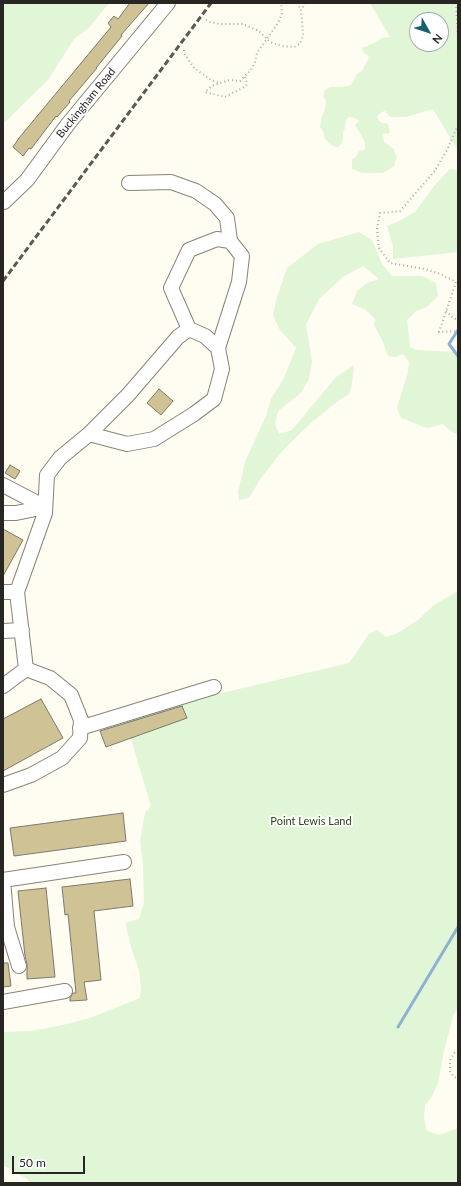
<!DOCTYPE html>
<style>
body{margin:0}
#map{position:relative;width:461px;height:1186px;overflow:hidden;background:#fffcf1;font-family:Lato,sans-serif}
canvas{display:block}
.frame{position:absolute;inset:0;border:4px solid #272622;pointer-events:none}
.north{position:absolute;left:409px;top:12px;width:40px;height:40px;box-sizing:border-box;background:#fff;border:1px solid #a9a8a7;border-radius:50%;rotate:129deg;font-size:11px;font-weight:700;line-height:16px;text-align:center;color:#272622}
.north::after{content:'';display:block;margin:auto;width:14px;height:18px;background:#17616f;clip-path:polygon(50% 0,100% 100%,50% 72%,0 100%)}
.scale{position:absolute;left:12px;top:1156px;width:73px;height:18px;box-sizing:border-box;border:2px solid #272622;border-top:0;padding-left:5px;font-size:12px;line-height:14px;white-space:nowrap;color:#272622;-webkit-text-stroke:3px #fff;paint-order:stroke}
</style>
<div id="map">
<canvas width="461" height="1186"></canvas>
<div class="frame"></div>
<div class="north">N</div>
<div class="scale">50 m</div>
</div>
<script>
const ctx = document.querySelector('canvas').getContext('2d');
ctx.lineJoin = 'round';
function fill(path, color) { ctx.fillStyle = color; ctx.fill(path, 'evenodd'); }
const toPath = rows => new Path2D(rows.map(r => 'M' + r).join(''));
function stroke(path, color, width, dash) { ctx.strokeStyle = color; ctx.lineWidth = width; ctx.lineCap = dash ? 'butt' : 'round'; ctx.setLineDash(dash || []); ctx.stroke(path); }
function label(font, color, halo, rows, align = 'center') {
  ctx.font = font + ' Lato,sans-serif'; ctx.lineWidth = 4; ctx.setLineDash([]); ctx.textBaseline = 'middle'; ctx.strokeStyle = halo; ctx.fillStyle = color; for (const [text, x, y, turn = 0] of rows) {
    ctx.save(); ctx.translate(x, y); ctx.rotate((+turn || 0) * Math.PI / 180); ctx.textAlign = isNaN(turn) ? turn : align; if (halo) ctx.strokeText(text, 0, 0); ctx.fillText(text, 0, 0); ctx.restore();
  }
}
fill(toPath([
 [3,3,109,3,89,28,74,39,48,80,3,124],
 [370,3,458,3,458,151,433,109,406,117,390,117,385,111,382,112,377,116,380,122,388,124,390,133,383,134,384,142,394,149,395,154,397,156,394,166,383,173,362,173,352,169,352,159,356,157,359,151,365,149,365,142,355,125,359,121,355,118,349,117,346,120,345,128,343,132,343,137,342,143,338,147,333,146,325,139,323,131,320,127,321,120,326,105,326,101,323,96,325,90,330,87,342,87,351,85,357,74,362,71,369,57,364,53,362,48,374,43,382,38,390,37],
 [417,20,441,20,441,44,417,44],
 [450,169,458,170,458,252,393,259,393,246,387,226,399,221,415,212,434,186],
 [359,232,372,240,382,264,392,276,422,276,436,283,438,296,427,307,416,311,407,320,410,347,417,350,458,352,458,434,452,432,443,424,427,428,401,418,397,408,408,372,409,362,403,354,396,357,388,356,383,342,374,325,375,319,366,310,352,304,357,291,367,283,379,279,363,266,343,277,320,298,306,324,312,362,309,379,301,393,278,411,275,424,279,434,292,430,336,377,354,365,352,384,349,394,338,401,312,422,284,449,261,478,249,498,239,500,238,492,245,462,266,416,271,399,284,378,296,348,280,330,273,316,276,300,287,268,318,244],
 [458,591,458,1007,453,1016,444,1051,438,1083,431,1098,425,1105,424,1118,427,1131,439,1135,458,1128,458,1183,30,1183,27,1179,7,1167,3,1166,3,1032,32,1031,67,1024,90,1018,140,998,141,988,139,970,133,954,125,923,139,919,144,903,143,865,140,840,145,813,151,806,124,716,349,663,369,634,377,630,386,637,398,633,418,620,434,605]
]), '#e1f6d6');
stroke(toPath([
 [458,330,449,344,458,356],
 [398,1027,458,927]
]), '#8cb1d1', 3);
const building = toPath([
 [130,3,149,3,121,35,122,36,96,68,97,68,69,101,70,102,57,117,56,116,31,149,29,148,23,156,13,147,19,138,111,27,108,23,114,16,118,19,130,3],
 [159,389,173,401,161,415,147,403,159,389],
 [10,465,20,471,15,479,5,473,10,465],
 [3,529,23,540,3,576,3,529],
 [41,699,63,738,3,771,3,719,41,699],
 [182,706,187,718,106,747,100,731,182,706],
 [123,813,126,841,14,856,10,828,123,813],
 [130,879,133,906,94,911,101,980,84,982,87,1000,70,1001,70,998,73,993,76,993,68,914,65,915,62,887,130,879],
 [46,888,55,977,27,979,27,964,25,956,18,891,46,888],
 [3,963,8,963,11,986,3,987,3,963]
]);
fill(building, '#cfc295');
stroke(building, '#7c7970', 1);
const minor = toPath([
 [129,183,171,182,196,191,215,204,227,218,230,241],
 [4,202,27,180,68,124,168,3],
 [189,329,171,288,189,250,217,239,230,241,242,256,239,282,218,348],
 [3,485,45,507],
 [3,513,16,513,45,507],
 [3,592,17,592,26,669],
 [17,592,45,513,47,475,60,458,89,434,128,395,178,337,189,329,205,336,218,348,222,369,214,399,194,414,154,439,127,444,89,434],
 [3,631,22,630],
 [3,686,26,669],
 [80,728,214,687],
 [3,785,31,775,62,758,80,738,81,720,71,695,50,678,26,669],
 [7,927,19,966],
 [3,928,7,927,3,880,124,862],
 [3,1002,65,991]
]);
stroke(minor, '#86847a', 16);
stroke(toPath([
 [297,3,301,10],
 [456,3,458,40],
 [206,20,210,22,220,24,243,24,259,31,270,42,281,46,294,47,300,44,303,34,301,10,306,3],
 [184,50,184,53,194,68,211,80,219,83],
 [245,77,247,83,246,86,225,97,205,92,212,86,220,83,230,80,240,81,251,70,255,62,257,53,278,23,282,14,281,3],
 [458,125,447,150,434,172,400,211,380,213,377,229,379,248,390,263,425,269,438,273,456,282,439,332,458,331],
 [446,311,452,317,458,320],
 [458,1050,455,1052,450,1060,450,1071,454,1077,458,1078]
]), '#aba9a1', 2, [1, 3]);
stroke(minor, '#fff', 14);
stroke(toPath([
 [3,281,211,3]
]), '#5b5954', 3, [6, 3]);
label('11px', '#272622', '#fff', [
 ["Buckingham Road",86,103,-51]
]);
label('11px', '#2a4a11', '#fff', [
 ["Point Lewis Land",311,821]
]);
</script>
